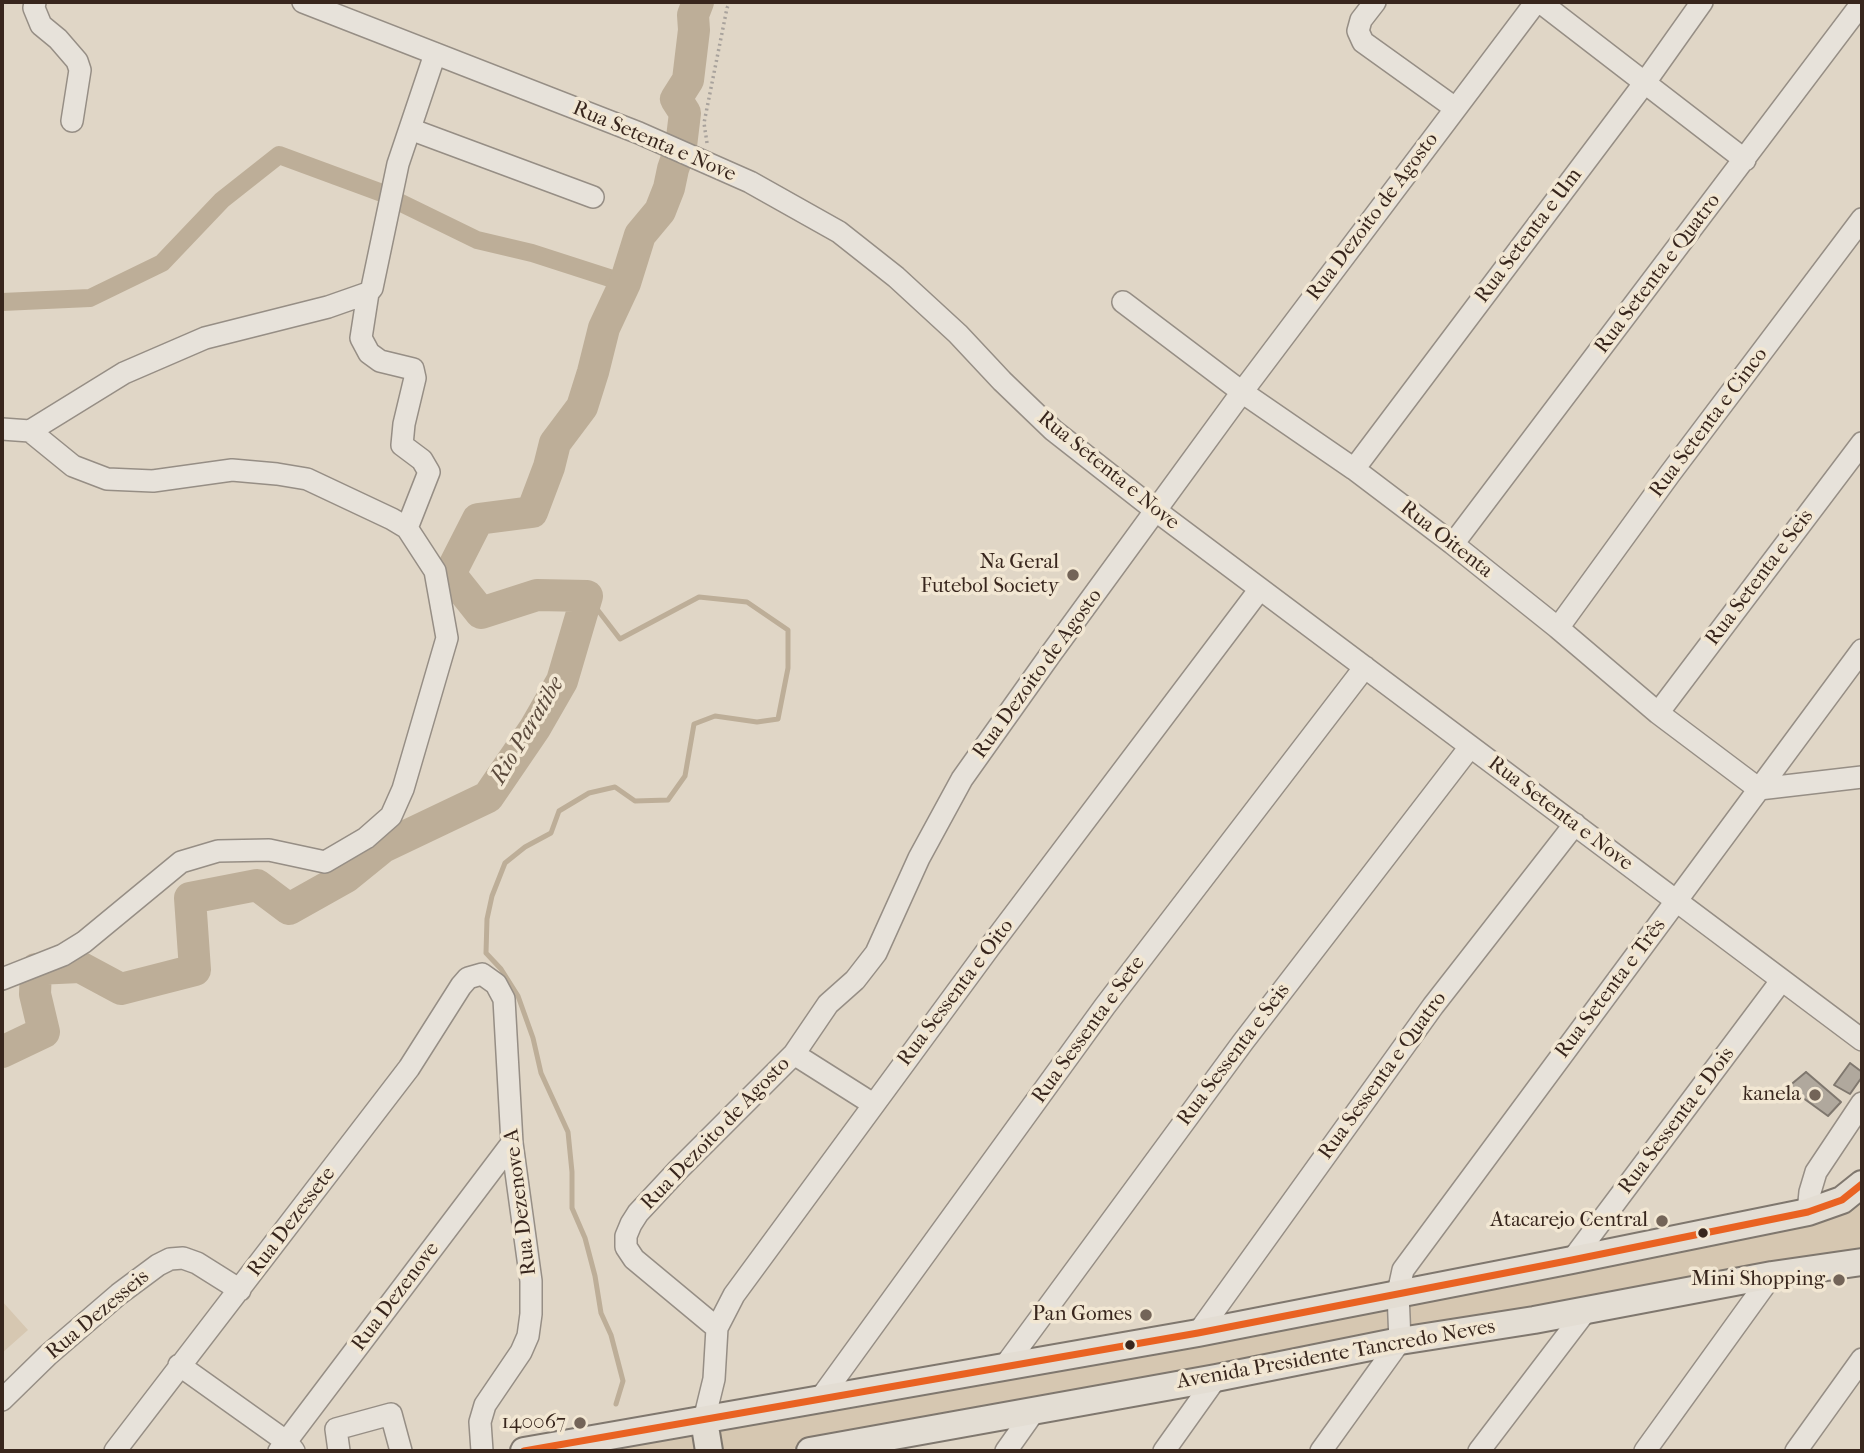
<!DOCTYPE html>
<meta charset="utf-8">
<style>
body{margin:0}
#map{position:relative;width:1864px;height:1453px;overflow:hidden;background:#e0d6c6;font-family:"IM FELL French Canon",serif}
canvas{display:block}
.frame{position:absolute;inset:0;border:4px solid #38261d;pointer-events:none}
</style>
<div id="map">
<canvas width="1864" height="1453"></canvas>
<div class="frame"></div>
</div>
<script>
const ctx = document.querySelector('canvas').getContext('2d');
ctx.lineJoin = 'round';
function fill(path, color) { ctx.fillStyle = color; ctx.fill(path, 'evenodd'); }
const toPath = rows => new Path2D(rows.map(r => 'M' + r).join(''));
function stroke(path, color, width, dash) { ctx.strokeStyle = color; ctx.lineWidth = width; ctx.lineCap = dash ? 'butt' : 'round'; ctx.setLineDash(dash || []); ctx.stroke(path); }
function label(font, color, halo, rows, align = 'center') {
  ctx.font = font + ' "IM FELL French Canon",serif'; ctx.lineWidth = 7; ctx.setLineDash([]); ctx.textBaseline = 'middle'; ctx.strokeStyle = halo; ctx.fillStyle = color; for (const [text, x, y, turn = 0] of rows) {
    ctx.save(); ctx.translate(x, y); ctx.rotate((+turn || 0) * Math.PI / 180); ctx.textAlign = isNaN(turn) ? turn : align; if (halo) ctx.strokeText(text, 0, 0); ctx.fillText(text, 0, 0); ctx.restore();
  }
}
fill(toPath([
 [1862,1199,1862,1250,781,1451,557,1451],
 [2,1301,28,1330,2,1353]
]), '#d6c7b1');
stroke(toPath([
 [587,596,620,639,699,597,747,602,788,630,788,668,778,719,757,722,715,716,694,724,685,776,668,800,635,801,615,787,589,793,559,811,551,833,525,847,505,863,492,896,487,919,486,953,501,969,518,996,533,1038,541,1073,568,1132,572,1172,572,1208,585,1238,595,1276,601,1313,611,1335,623,1381,616,1404]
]), '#bdae98', 5);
stroke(toPath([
 [397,201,477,240,532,253,625,283],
 [2,302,90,298,162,263,222,200,279,155,382,193]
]), '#bdae98', 18);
stroke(toPath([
 [2,1052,44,1032,35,994,36,969,80,967,121,989,195,970,190,898,257,885,289,909,346,877,383,847,488,797,535,728,562,681,587,596,537,595,481,613,450,574,478,519,532,512,549,467,555,443,582,407,593,372,604,328,625,283,640,235,660,211,669,188,673,169,681,146,685,113,676,99,688,80,694,30,693,15,698,2]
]), '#bdae98', 32);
const building = toPath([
 [1850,1063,1862,1072,1862,1077,1850,1094,1834,1085,1850,1063],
 [1806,1072,1841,1102,1828,1116,1788,1087,1806,1072]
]);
fill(building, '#b0a89d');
stroke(building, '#7f776e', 2);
const minor = toPath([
 [35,2,34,8,41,25,58,39,77,61,80,70,72,121],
 [303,2,639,133,750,182,839,232,896,277,958,334,1002,381,1053,430,1155,510,1862,1040],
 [1375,2,1361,20,1358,31,1363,42,1455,108],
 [1540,2,1745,160],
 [410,129,593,197],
 [368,293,361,338,369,353,380,361,413,369,415,378,404,424,402,445,422,460,429,472,407,528],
 [1123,302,1242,392,1354,469,1453,544,1558,628,1658,713,1759,789,1862,777],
 [2,429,30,431,124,373,205,338,328,307,368,293,372,288,398,164,435,54],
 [1354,469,1646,81,1702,2],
 [1453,544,1862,3],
 [1558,628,1669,475,1862,219],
 [1658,713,1862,443],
 [2,979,63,955,84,942,181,862,218,851,269,850,325,862,366,838,391,816,403,789,447,638,435,571,407,528,392,519,307,479,277,474,232,470,153,481,107,479,73,466,30,431],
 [794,1054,873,1104],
 [1808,1212,1810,1192,1816,1172,1862,1103],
 [1572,1260,1781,981],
 [717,1328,634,1259,626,1247,626,1236,631,1224,638,1213,678,1170,794,1054,828,1004,855,980,876,953,919,858,962,779,1050,655,1242,392,1536,2],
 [1198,1333,1433,1006,1575,824],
 [179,1365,287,1442,294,1451],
 [1004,1367,1243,1042,1470,747],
 [820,1399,1105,1006,1365,667],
 [2,1400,48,1355,119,1294,158,1265,170,1259,183,1258,197,1263,240,1290],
 [704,1420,714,1379,717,1328,734,1295,989,948,1260,589],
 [115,1451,409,1068,461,986,468,978,482,974,496,984,504,999,512,1143,531,1281,531,1314,528,1336,521,1352,485,1405,480,1422,482,1451],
 [279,1451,512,1143],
 [339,1451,336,1429,391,1414,401,1451],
 [1006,1451,1035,1410],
 [1164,1451,1216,1378],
 [1321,1451,1400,1341,1398,1293,1403,1270,1862,650],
 [1479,1451,1588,1308],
 [1645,1451,1772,1275],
 [1796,1451,1862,1359]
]);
const major = toPath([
 [704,1420,709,1451],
 [524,1451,1198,1333,1572,1260,1808,1212,1842,1200,1862,1184],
 [810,1451,1216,1378,1400,1341,1534,1320,1772,1275,1862,1262]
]);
stroke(minor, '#968e85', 24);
stroke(major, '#7f776e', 30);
stroke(toPath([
 [707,143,704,123,727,8,730,2]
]), '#a8a29c', 3.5, [2, 3.5]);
stroke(minor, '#e7e2da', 21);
stroke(major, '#e3ddd3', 26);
stroke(toPath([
 [524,1451,1198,1333,1572,1260,1808,1212,1842,1200,1862,1184]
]), '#e96222', 7);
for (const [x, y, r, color] of [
 [1073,575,7,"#736458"],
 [1815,1095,7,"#736458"],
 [1662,1221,7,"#736458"],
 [1703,1233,6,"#38261d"],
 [1839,1280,7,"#736458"],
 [1146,1315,7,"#736458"],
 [1130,1345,6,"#38261d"],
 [580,1423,7,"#736458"]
]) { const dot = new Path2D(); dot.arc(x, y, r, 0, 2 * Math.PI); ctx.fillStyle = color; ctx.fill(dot); stroke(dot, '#f2e7d3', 2.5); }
label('21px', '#38261d', '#f2e7d3', [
 ["Rua Setenta e Nove",654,142,23],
 ["Rua Dezoito de Agosto",1373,217,-53],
 ["Rua Setenta e Um",1529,236,-53],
 ["Rua Setenta e Quatro",1658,274,-53],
 ["Rua Setenta e Cinco",1709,423,-53],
 ["Rua Setenta e Nove",1108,471,39],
 ["Rua Oitenta",1446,540,38],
 ["Rua Setenta e Seis",1760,578,-53],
 ["Rua Dezoito de Agosto",1038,674,-54],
 ["Rua Setenta e Nove",1560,814,37],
 ["Rua Setenta e Três",1611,989,-53],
 ["Rua Sessenta e Oito",956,993,-53],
 ["Rua Sessenta e Sete",1089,1030,-54],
 ["Rua Sessenta e Seis",1234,1055,-53],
 ["Rua Sessenta e Quatro",1383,1076,-54],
 ["Rua Sessenta e Dois",1677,1121,-53],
 ["Rua Dezoito de Agosto",716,1134,-46],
 ["Rua Dezenove A",521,1202,-97],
 ["Rua Dezessete",292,1222,-53],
 ["Rua Dezenove",396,1297,-53],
 ["Rua Dezesseis",98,1315,-40],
 ["Avenida Presidente Tancredo Neves",1336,1355,-10]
]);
label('21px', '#38261d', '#f2e7d3', [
 ["Na Geral",1059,563],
 ["Futebol Society",1059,587],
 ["kanela",1801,1095],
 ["Atacarejo Central",1648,1221],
 ["Mini Shopping",1825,1280],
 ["Pan Gomes",1132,1315],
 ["140067",566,1423]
], 'right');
label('italic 23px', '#5b4a3c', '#f2e7d3', [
 ["Rio Paratibe",528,731,-59]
]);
</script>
